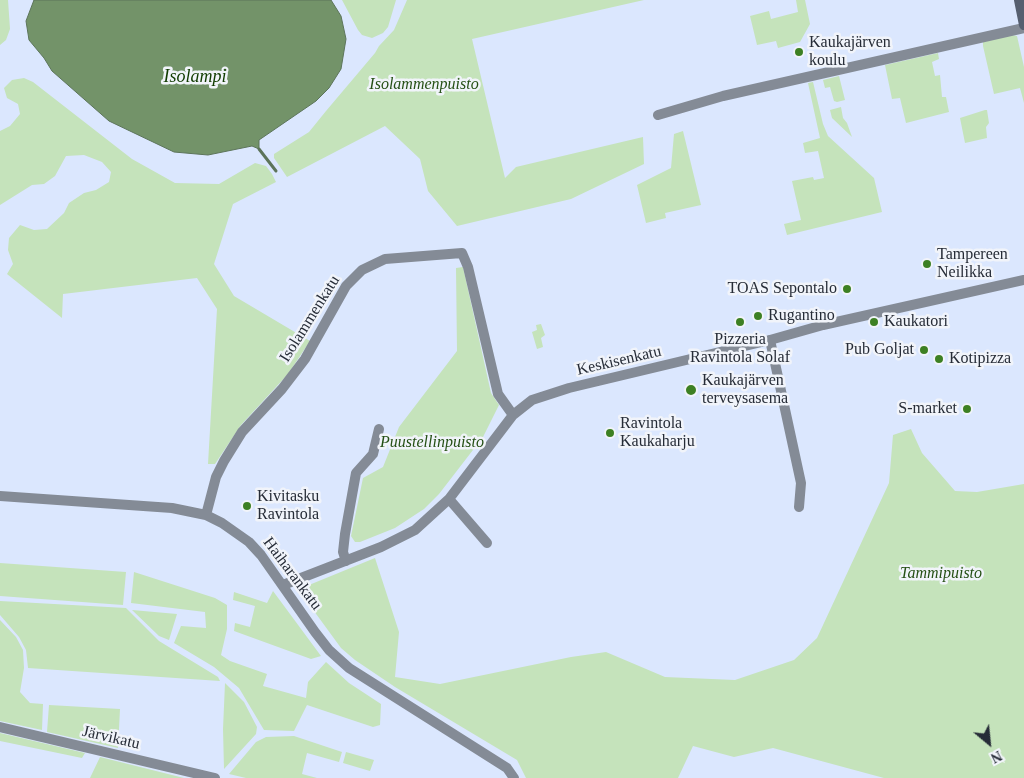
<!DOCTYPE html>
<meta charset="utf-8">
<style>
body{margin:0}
#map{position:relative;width:1024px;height:778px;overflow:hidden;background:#dbe7fe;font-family:Georgia,serif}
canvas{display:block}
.north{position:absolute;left:964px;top:718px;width:50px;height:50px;-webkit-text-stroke:4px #f1f4fa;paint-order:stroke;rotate:152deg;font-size:14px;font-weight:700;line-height:20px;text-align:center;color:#262c37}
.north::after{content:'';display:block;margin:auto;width:18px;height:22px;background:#262c37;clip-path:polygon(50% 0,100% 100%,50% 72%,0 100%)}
</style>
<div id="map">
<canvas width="1024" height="778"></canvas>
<div class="north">N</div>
</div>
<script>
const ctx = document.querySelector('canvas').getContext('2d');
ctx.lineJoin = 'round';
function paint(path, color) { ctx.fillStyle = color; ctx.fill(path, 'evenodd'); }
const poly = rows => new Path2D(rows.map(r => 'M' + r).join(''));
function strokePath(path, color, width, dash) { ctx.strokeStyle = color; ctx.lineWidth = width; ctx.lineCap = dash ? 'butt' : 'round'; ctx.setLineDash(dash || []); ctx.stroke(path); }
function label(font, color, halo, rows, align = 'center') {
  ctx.font = font + ' Georgia,serif'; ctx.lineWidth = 5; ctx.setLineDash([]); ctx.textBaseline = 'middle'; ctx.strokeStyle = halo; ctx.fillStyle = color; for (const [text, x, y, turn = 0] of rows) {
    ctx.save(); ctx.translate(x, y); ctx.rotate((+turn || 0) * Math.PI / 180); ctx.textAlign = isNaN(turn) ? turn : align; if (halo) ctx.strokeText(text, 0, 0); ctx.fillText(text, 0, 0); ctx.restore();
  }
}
const green = poly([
 [0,0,8,0,10,29,6,40,0,45],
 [342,0,396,0,388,27,383,33,372,38,362,35,358,30],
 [407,0,644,0,472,39,505,178,516,167,643,137,644,164,571,199,457,226,428,191,420,159,385,126,287,177,274,158,274,154,309,132,326,111,375,53,379,46,394,30],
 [796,0,805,0,810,24,800,42,778,48,776,41,757,45,750,16,769,11,771,19,798,12],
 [1012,35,1017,36,1024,67,1024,103,1020,88,994,94,983,46,983,42],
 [938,53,939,59,932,62,935,76,940,75,942,97,946,97,949,112,906,123,900,98,892,99,885,65],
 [839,76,845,100,837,102,834,101,830,87,825,88,823,80],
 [24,78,33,82,132,159,175,183,219,184,255,163,266,166,272,174,276,182,233,204,214,264,234,296,310,341,288,374,241,425,215,464,208,464,217,309,197,278,63,294,62,318,7,274,13,264,8,250,9,238,20,225,34,230,47,229,64,213,69,203,84,193,96,190,109,182,111,172,102,162,84,155,66,156,55,176,44,184,32,185,0,205,0,131,10,126,20,114,18,104,7,98,4,88,12,80],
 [813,82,823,124,828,136,874,178,882,212,787,235,784,224,801,220,792,181,813,177,814,180,824,178,818,151,805,153,803,143,820,138,808,83],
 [841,107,843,118,847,123,852,137,832,118,830,110],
 [985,110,987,110,989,123,986,127,987,138,965,143,960,118],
 [683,131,701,205,665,213,666,218,646,223,637,185,671,168,674,134],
 [463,267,491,393,499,405,483,437,439,494,424,509,395,528,360,542,355,542,351,536,363,478,383,467,399,427,457,351,456,268],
 [541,324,545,335,541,338,543,347,537,349,532,332,537,330,536,325],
 [911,429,922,453,955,491,977,492,1024,484,1024,778,884,778,773,748,734,757,693,746,678,778,526,778,517,760,395,687,355,660,341,648,303,596,309,585,375,558,399,632,395,677,440,684,571,657,606,652,665,677,735,680,794,660,817,638,889,483,893,435],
 [0,563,126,572,123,605,0,596],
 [134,572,215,598,227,605,227,629,221,655,230,661,267,674,263,686,306,698,308,682,326,662,349,683,381,704,380,725,373,727,307,705,294,731,264,730,239,688,214,667,174,643,181,626,206,628,205,612,131,603],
 [273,591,321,656,311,659,234,631,235,623,250,627,255,606,233,600,234,592,267,603],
 [0,601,126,608,159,641,218,677,220,681,28,668,26,650,19,637,0,615],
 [132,610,177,614,169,640,159,636],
 [0,620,16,637,23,650,24,668,20,692,30,703,43,704,42,730,0,721],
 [225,683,244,702,257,727,256,734,224,769,223,729],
 [49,705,120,709,118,748,47,732],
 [0,733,85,753,82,758,0,741],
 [294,736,342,752,339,762,307,753,302,774,317,778,246,778,229,774,256,742,266,737],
 [346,752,374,760,370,771,343,763],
 [100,757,184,778,90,778]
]);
const water = poly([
 [34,0,331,0,341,16,346,39,341,69,329,88,316,101,259,140,259,149,252,146,208,155,174,152,109,121,52,71,44,58,29,40,26,21,34,0]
]);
const stream = poly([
 [259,149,276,171]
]);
const minor = poly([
 [658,115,723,96,1024,28],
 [0,496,172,508,206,515,222,523,249,542,261,555,315,632,329,650,349,668,507,768,514,778],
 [449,499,487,543],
 [206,515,216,477,224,461,242,432,282,389,305,359,346,286,362,270,385,259,462,253,468,267,498,394,513,415],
 [346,561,343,552,345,534,356,473,373,454,379,429],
 [283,585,381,547,415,530,449,499,513,415,532,400,569,388,770,340,801,483,799,507],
 [0,727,215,778]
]);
const tertiary = poly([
 [770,340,823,325,1024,280]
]);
const secondary = poly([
 [1019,0,1024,25]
]);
const markers = [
 [799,52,5,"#3d8023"],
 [927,264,5,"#3d8023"],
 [847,289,5,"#3d8023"],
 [758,316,5,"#3d8023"],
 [740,322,5,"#3d8023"],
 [874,322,5,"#3d8023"],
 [924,350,5,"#3d8023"],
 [939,359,5,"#3d8023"],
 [691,390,6,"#3d8023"],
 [967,409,5,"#3d8023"],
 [610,433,5,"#3d8023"],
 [247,506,5,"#3d8023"]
];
const poiNames = [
 ["Kaukajärven",809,43],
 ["koulu",809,61],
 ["Tampereen",937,255],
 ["Neilikka",937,273],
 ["TOAS Sepontalo",837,289,"right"],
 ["Rugantino",768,316],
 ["Kaukatori",884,322],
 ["Pizzeria",740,340,"center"],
 ["Ravintola Solaf",740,358,"center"],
 ["Pub Goljat",914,350,"right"],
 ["Kotipizza",949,359],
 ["Kaukajärven",702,381],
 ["terveysasema",702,399],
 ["S-market",957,409,"right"],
 ["Ravintola",620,424],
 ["Kaukaharju",620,442],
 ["Kivitasku",257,497],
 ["Ravintola",257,515]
];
const parkNames = [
 ["Isolammenpuisto",424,85],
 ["Puustellinpuisto",432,443],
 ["Tammipuisto",941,574]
];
const streetNames = [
 ["Isolammenkatu",310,319,-58],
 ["Keskisenkatu",619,361,-13],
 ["Haiharankatu",292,574,53],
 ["Järvikatu",111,738,13]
];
const waterNames = [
 ["Isolampi",195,77]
];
paint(green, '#c5e3bb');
paint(water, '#739369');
strokePath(water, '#5c745a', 1);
strokePath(stream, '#5c745a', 3);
strokePath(minor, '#848b96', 10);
strokePath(tertiary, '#848b96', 10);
strokePath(secondary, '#565f70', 10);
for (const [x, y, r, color] of markers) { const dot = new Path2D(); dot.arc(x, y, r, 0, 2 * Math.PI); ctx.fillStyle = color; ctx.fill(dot); strokePath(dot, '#f1f4fa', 2); }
label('16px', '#262c37', '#f1f4fa', poiNames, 'left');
label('italic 16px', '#255015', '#f1f4fa', parkNames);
label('16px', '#262c37', '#f1f4fa', streetNames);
label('italic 18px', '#113c00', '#f1f4fa', waterNames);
</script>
